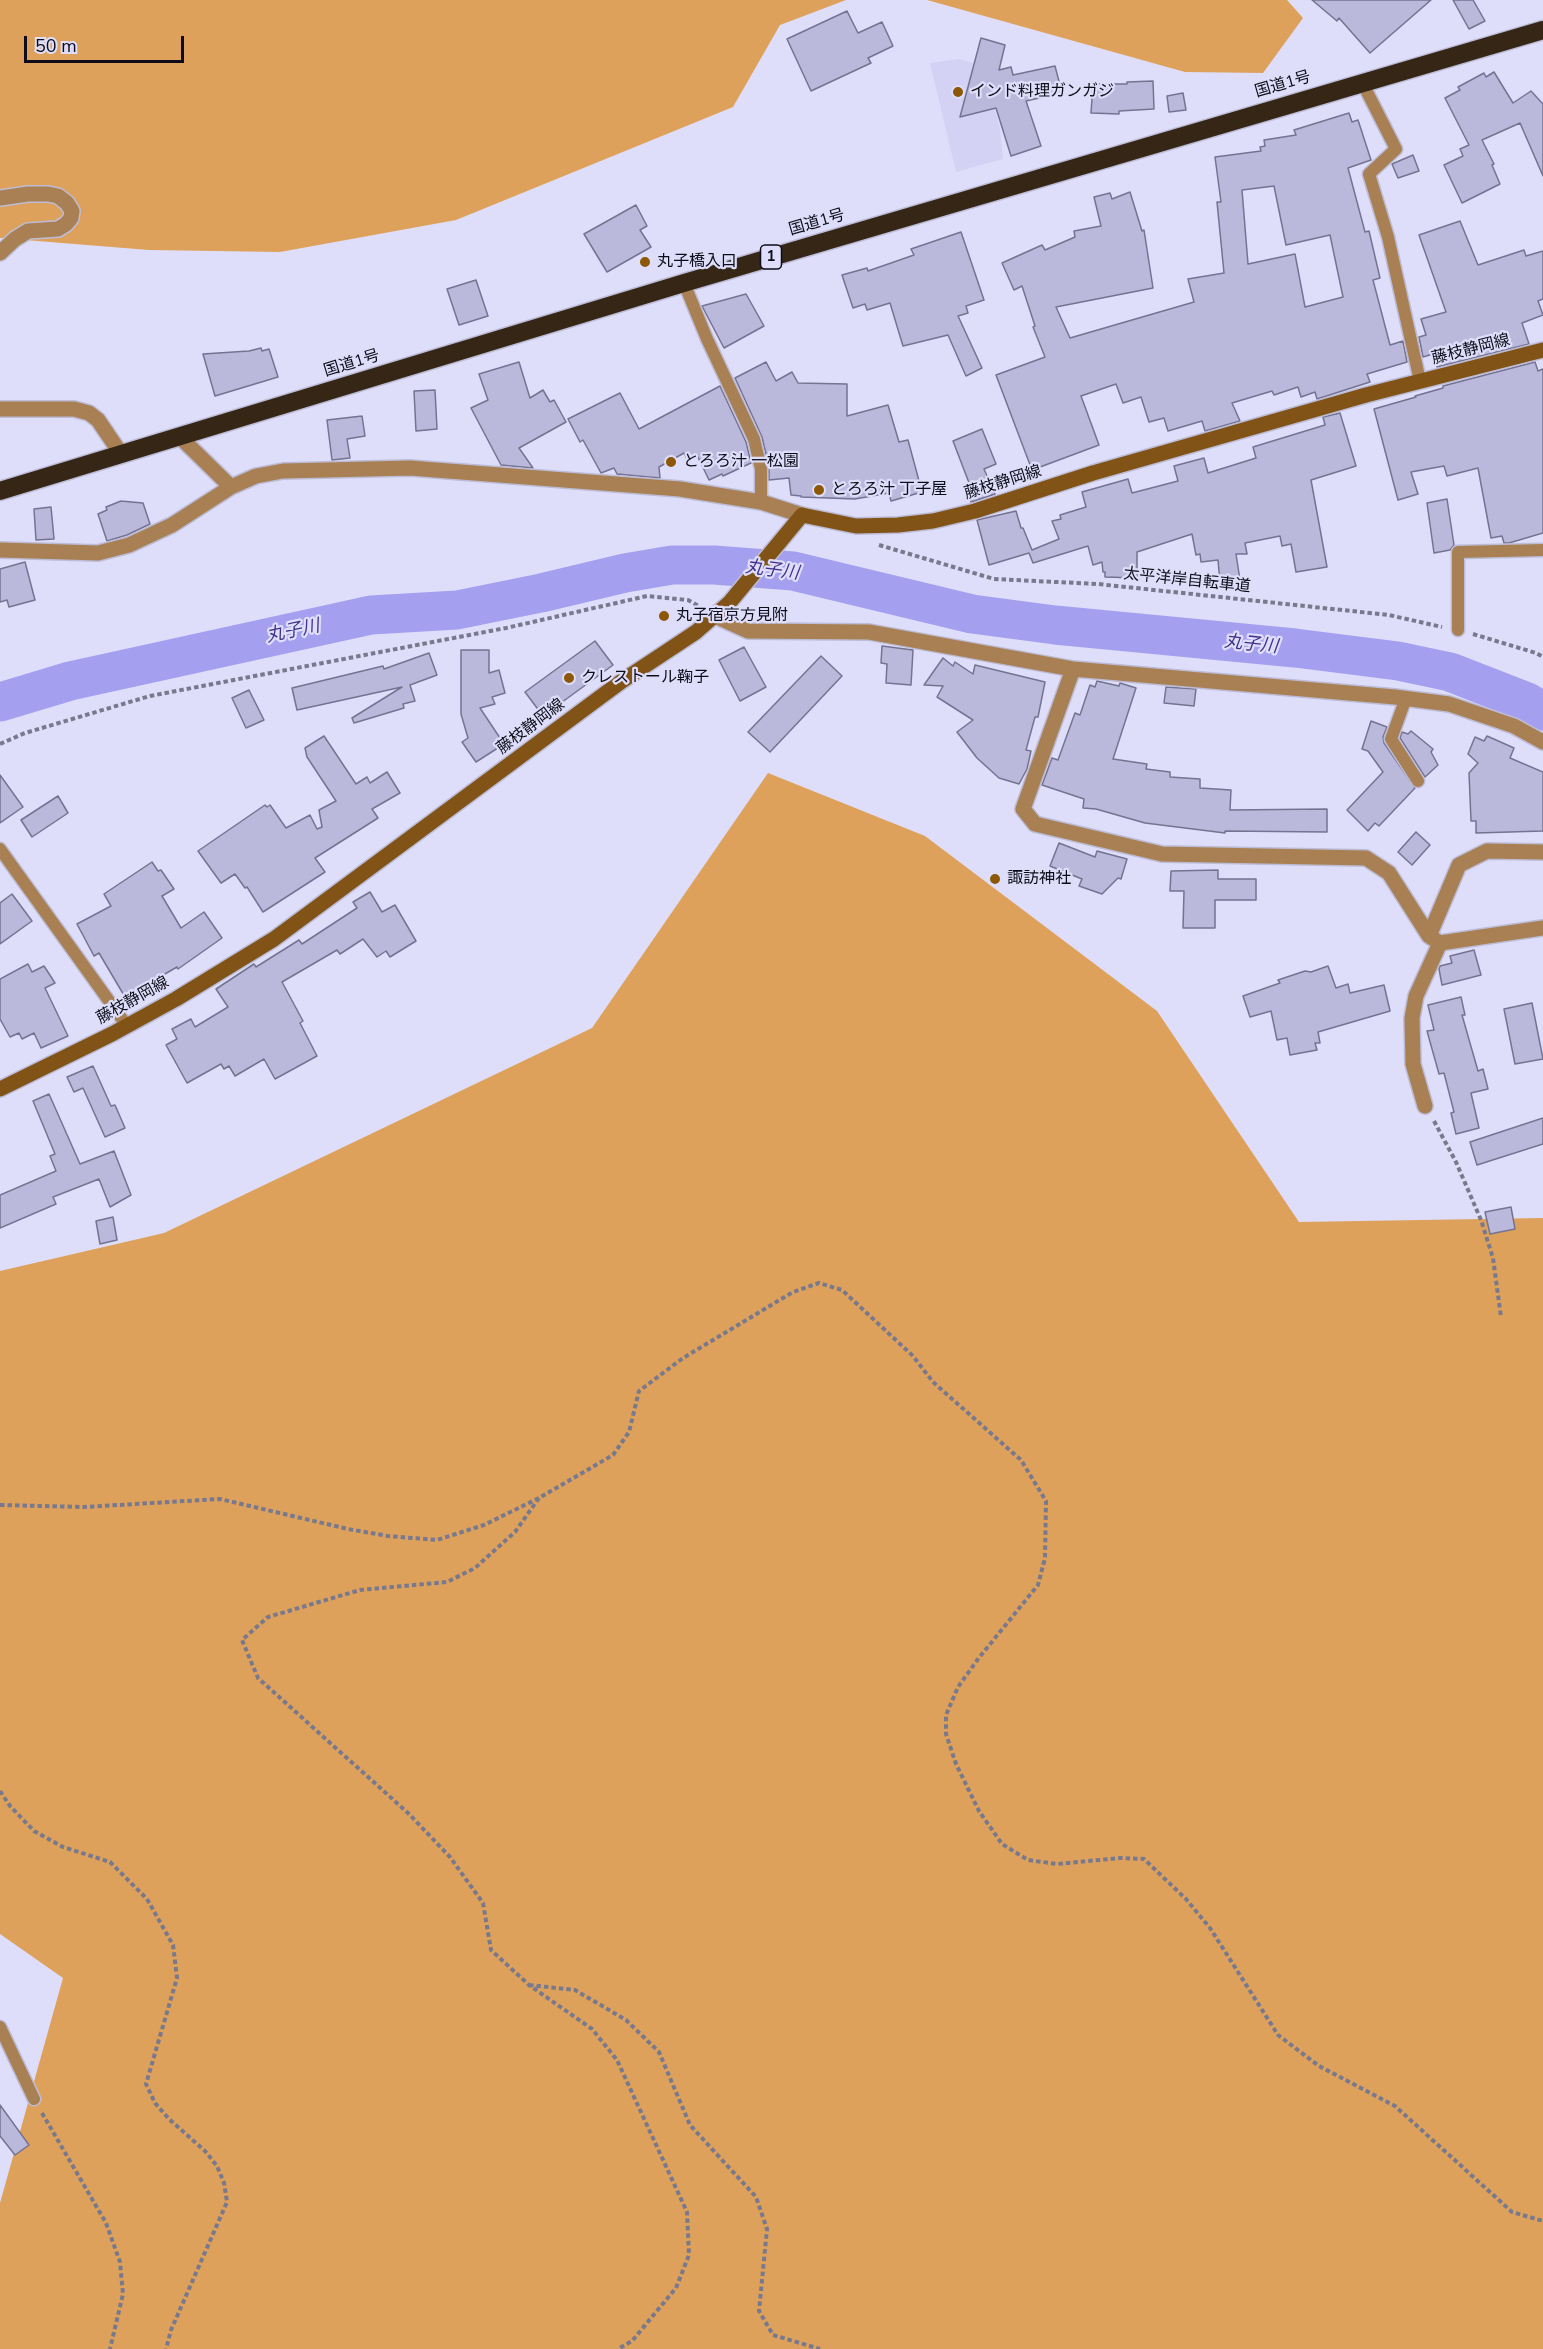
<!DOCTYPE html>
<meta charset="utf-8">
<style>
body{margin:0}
#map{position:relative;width:1543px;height:2349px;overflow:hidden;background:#dedefa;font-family:"Nunito Sans",sans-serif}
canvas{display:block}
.scale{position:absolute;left:24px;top:36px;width:160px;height:27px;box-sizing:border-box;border:3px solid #0d0c18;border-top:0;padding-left:8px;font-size:18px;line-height:21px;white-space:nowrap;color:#0d0c18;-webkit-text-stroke:4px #dedefa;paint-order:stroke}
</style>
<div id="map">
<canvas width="1543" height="2349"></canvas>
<div class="scale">50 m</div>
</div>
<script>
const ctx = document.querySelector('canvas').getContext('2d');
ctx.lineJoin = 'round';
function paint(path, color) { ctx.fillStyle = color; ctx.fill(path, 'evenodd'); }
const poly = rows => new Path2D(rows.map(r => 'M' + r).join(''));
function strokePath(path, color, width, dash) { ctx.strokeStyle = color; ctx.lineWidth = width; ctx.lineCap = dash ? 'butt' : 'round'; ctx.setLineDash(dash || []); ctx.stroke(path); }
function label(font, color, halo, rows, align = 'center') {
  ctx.font = font + ' "Nunito Sans","Noto Sans JP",sans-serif'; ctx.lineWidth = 4.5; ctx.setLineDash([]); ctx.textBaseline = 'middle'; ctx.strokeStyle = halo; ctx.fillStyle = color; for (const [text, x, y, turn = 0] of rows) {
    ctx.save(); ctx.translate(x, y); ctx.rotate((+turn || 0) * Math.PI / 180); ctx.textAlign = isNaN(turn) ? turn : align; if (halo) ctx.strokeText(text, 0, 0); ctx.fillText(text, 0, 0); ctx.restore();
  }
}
const built = poly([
 [959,59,983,66,1000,128,1003,159,956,172,930,63]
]);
const forest = poly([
 [0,0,846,0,780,25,733,107,456,220,280,252,149,250,0,238],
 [927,0,1287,0,1303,18,1263,73,1185,72],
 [768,773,925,836,1157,1011,1299,1222,1543,1218,1543,2349,0,2349,0,2203,63,1978,0,1934,0,1271,164,1233,592,1028]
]);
const river = poly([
 [0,702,70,681,371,615,457,610,541,593,625,573,672,565,714,565,793,571,972,614,1055,625,1295,648,1398,661,1450,672,1527,702,1543,711]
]);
const building = poly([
 [1312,0,1431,0,1370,53,1339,18,1337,21,1312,0],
 [1453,0,1473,0,1485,21,1469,29,1453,0],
 [847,11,858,33,882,22,893,46,868,58,871,63,811,91,787,39,847,11],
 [981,38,1005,45,999,70,1011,67,1013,75,1055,66,1062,93,1026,101,1041,146,1011,156,996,108,960,117,981,38],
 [1494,72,1513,103,1531,91,1543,104,1543,176,1520,123,1482,140,1494,164,1492,165,1500,184,1462,203,1444,165,1463,156,1460,149,1469,145,1445,98,1460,90,1458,87,1484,73,1486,77,1494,72],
 [1153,81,1154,109,1119,111,1119,114,1091,113,1093,84,1127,84,1127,82,1153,81],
 [1183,93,1186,110,1169,112,1167,96,1183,93],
 [1349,113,1352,122,1358,120,1371,160,1348,168,1365,232,1369,231,1380,278,1373,280,1390,345,1403,341,1407,362,1367,374,1370,382,1317,399,1315,392,1301,397,1298,387,1274,395,1272,391,1232,403,1240,421,1205,431,1202,421,1168,431,1164,418,1149,422,1141,397,1123,403,1116,384,1081,396,1099,445,1032,470,996,375,1045,357,1033,327,1035,326,1022,286,1014,290,1002,263,1042,245,1045,250,1075,237,1074,231,1101,226,1094,197,1110,193,1112,199,1130,192,1142,231,1144,230,1153,288,1056,307,1070,338,1194,302,1188,279,1224,273,1217,202,1221,202,1215,157,1261,151,1260,147,1265,146,1264,140,1296,135,1294,130,1349,113],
 [1274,186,1286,245,1330,235,1343,297,1305,307,1295,254,1248,264,1242,190,1274,186],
 [1413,155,1419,171,1398,178,1392,164,1413,155],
 [636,205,647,226,640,230,651,247,607,272,584,234,636,205],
 [1460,221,1478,265,1524,250,1526,256,1543,251,1543,299,1538,301,1543,315,1522,323,1529,344,1437,367,1433,354,1423,357,1419,337,1426,335,1421,319,1446,312,1419,235,1460,221],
 [961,232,984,300,966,306,968,313,958,316,982,368,966,376,948,335,903,346,890,303,867,310,865,304,853,308,842,275,867,268,868,271,914,255,911,249,961,232],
 [476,280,488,316,459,325,447,289,476,280],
 [746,294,764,326,724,348,702,306,746,294],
 [261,348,262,351,269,349,278,377,215,396,203,354,249,351,261,348],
 [519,362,530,398,543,390,550,402,554,400,566,422,519,448,533,468,501,465,471,408,488,400,479,374,519,362],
 [766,362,776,381,792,372,798,383,847,384,847,416,888,405,899,442,908,440,922,492,891,501,889,493,855,499,801,497,801,496,791,495,789,478,769,480,769,467,762,437,735,378,766,362],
 [1535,362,1538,371,1543,369,1543,533,1509,543,1504,543,1502,536,1491,538,1478,468,1447,476,1444,466,1411,472,1418,494,1398,500,1374,409,1416,397,1415,396,1443,388,1443,386,1535,362],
 [720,386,746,442,751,463,723,476,722,474,709,480,697,455,687,459,684,453,659,467,660,478,617,474,614,468,601,473,583,440,580,442,568,419,620,393,639,429,720,386],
 [435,390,437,429,416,431,414,391,435,390],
 [1340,413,1356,466,1311,480,1327,567,1296,572,1291,544,1282,546,1280,536,1245,543,1247,554,1236,554,1240,580,1220,582,1218,560,1201,562,1200,554,1196,555,1192,534,1137,552,1137,578,1105,577,1105,572,1103,572,1102,562,1093,565,1088,546,1033,563,1029,553,989,565,977,520,1016,511,1021,528,1023,528,1032,550,1059,539,1052,521,1061,519,1060,515,1086,507,1082,492,1128,479,1132,493,1178,481,1174,466,1204,458,1208,473,1256,458,1253,447,1325,425,1323,417,1340,413],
 [362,416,365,436,347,439,350,458,332,460,327,420,362,416],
 [982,429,996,464,984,469,995,494,971,502,968,490,971,488,953,441,982,429],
 [1447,499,1454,545,1450,550,1434,553,1427,503,1447,499],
 [121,501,143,503,150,524,127,535,107,541,98,514,107,510,106,507,121,501],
 [51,507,54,539,36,540,34,509,51,507],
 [25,562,35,600,9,607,7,600,0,602,0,569,25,562],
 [595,641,613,665,543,716,525,692,595,641],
 [882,646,913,650,911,685,886,683,887,664,881,663,882,646],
 [744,647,766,687,740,701,719,660,744,647],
 [461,650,489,650,489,673,499,670,505,693,492,697,495,704,480,708,504,744,476,762,462,742,468,738,461,714,461,650],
 [429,653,437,675,410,685,415,701,403,704,404,708,354,723,352,718,402,687,297,710,292,688,383,666,384,669,429,653],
 [821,656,842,676,770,752,748,732,821,656],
 [943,658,953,666,955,662,973,674,975,665,1045,682,1038,717,1035,717,1026,750,1031,751,1027,769,1019,784,999,778,977,758,957,732,973,720,937,697,943,686,924,685,943,658],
 [1097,681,1119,686,1120,683,1136,688,1113,759,1147,764,1146,769,1170,772,1170,777,1200,779,1200,788,1231,790,1230,810,1327,809,1327,832,1225,831,1225,833,1145,823,1096,809,1083,808,1084,799,1042,785,1052,758,1058,760,1075,713,1080,715,1090,685,1095,687,1097,681],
 [1166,687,1196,689,1194,706,1164,703,1166,687],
 [249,690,264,720,246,728,232,698,249,690],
 [1371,721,1387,727,1383,737,1384,743,1415,788,1379,826,1375,823,1368,831,1347,810,1383,772,1368,751,1362,749,1371,721],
 [1411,731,1433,749,1431,752,1438,765,1425,777,1400,738,1402,732,1408,734,1411,731],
 [324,736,356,784,367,777,370,783,387,772,400,793,372,809,378,818,315,858,325,872,263,912,247,887,245,888,235,874,221,883,198,851,265,805,267,807,270,805,286,828,310,815,317,829,322,827,319,810,336,801,307,757,305,748,324,736],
 [1487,736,1514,748,1510,758,1543,772,1543,831,1476,833,1476,821,1471,821,1469,773,1478,763,1468,754,1475,737,1484,741,1487,736],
 [0,775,23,807,0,823,0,775],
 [58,796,68,813,32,837,21,820,58,796],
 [1416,832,1430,845,1412,865,1398,852,1416,832],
 [1059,843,1095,857,1097,851,1127,859,1121,879,1118,878,1102,894,1079,886,1082,879,1050,866,1059,843],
 [152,862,158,871,161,870,174,889,162,896,181,928,204,912,222,938,178,969,177,967,125,997,99,953,94,956,77,924,111,906,104,894,152,862],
 [1218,870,1218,879,1256,879,1256,900,1215,900,1215,928,1183,928,1184,891,1170,891,1171,871,1218,870],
 [370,892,382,912,395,905,416,941,390,957,386,951,377,957,363,939,340,954,337,950,282,982,303,1021,300,1023,317,1056,275,1079,264,1059,235,1076,229,1066,224,1069,221,1064,187,1083,166,1045,177,1039,172,1029,191,1019,195,1027,228,1007,216,989,254,964,256,967,299,940,302,944,357,908,353,902,370,892],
 [12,894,32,921,0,944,0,903,12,894],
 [1474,950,1481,975,1442,985,1439,969,1440,966,1452,963,1450,956,1474,950],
 [28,964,32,972,44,966,55,983,45,988,68,1036,41,1048,34,1033,22,1039,19,1033,10,1037,0,1019,0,979,28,964],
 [1328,966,1336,988,1348,984,1350,993,1384,985,1390,1011,1318,1032,1320,1043,1315,1043,1317,1050,1290,1055,1287,1038,1277,1040,1271,1011,1250,1017,1243,996,1280,983,1278,980,1305,971,1311,972,1328,966],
 [1461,997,1465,1015,1462,1015,1478,1071,1483,1069,1488,1089,1471,1093,1479,1128,1456,1134,1451,1113,1454,1112,1444,1073,1439,1074,1427,1031,1434,1030,1428,1005,1461,997],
 [1532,1003,1543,1059,1515,1064,1504,1009,1532,1003],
 [93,1066,111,1106,115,1105,125,1128,105,1137,83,1088,74,1092,67,1077,93,1066],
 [49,1094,80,1164,114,1151,131,1195,110,1207,99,1179,53,1197,56,1204,0,1228,0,1195,56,1171,50,1156,55,1154,33,1101,49,1094],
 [1543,1118,1543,1144,1477,1165,1470,1142,1543,1118],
 [1511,1207,1515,1229,1490,1234,1485,1212,1511,1207],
 [113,1217,117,1240,100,1244,96,1221,113,1217],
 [0,2105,29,2145,15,2155,0,2136,0,2105]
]);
const path = poly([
 [879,545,994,579,1098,584,1389,615,1442,627],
 [1473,634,1536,653,1543,657],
 [0,744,25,733,150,696,506,628,647,596,688,600,700,607],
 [1434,1121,1456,1162,1481,1220,1493,1258,1501,1317],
 [539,1498,515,1532,475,1568,447,1582,360,1590,268,1617,242,1640,258,1678,408,1813,450,1857,483,1903,491,1950,529,1985,592,2029,617,2060,687,2212,689,2255,676,2288,632,2341,618,2349],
 [0,1505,84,1507,220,1499,348,1529,388,1536,437,1540,484,1525,539,1498,613,1455,629,1432,639,1391,683,1358,793,1292,819,1283,842,1290,913,1356,933,1382,1021,1460,1046,1501,1045,1558,1038,1585,978,1659,958,1687,946,1715,946,1734,956,1764,979,1811,1002,1844,1028,1860,1057,1864,1120,1858,1144,1859,1186,1899,1210,1928,1278,2035,1319,2066,1395,2106,1512,2212,1543,2221],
 [0,1791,10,1806,34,1831,63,1847,110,1862,147,1899,173,1945,177,1978,146,2084,155,2103,169,2119,205,2151,217,2166,224,2183,227,2202,171,2330,166,2349],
 [529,1985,575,1990,626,2020,659,2052,690,2125,756,2197,767,2229,759,2311,773,2335,820,2349],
 [42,2113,106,2223,120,2262,123,2294,110,2349]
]);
const lane = poly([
 [1362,82,1396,149,1369,174,1388,237,1420,381],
 [684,283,707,339,754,439,761,469,761,502],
 [1458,630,1458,552,1543,550],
 [1406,698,1391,739,1418,781],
 [0,849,127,1026],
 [0,2027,34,2099]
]);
const street = poly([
 [0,198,28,194,48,194,58,196,67,203,72,211,71,218,66,224,58,229,28,231,15,239,0,253],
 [0,409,74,409,89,413,98,420,121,454],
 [180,437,231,487],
 [0,550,98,553,129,545,172,525,231,487,256,476,283,471,410,468,680,489,761,502,802,515],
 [715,616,748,631,869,632,1073,669,1395,697,1449,704,1514,726,1543,742],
 [1073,669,1023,809,1035,824,1162,854,1366,858,1389,873,1429,936,1440,943,1543,928],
 [1429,936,1459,865,1487,851,1543,852],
 [1425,1106,1413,1064,1412,1018,1416,996,1440,943]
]);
const secondary = poly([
 [0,1089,112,1034,176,999,274,939,622,681,696,632,730,602,802,515,856,526,898,525,933,521,975,511,1093,473,1366,395,1543,350]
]);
const highway = poly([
 [0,491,684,283,1543,30]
]);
const markers = [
 [958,92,6,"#8c5706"],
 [645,262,6,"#8c5706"],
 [671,462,6,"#8c5706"],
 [819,490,6,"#8c5706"],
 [664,616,6,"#8c5706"],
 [569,678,6,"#8c5706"],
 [995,879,6,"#8c5706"]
];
const shields = [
 [771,257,21]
];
const shieldNames = [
 ["1",771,257]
];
const streetNames = [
 ["国道1号",1283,85,-16],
 ["国道1号",817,223,-16],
 ["藤枝静岡線",1471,350,-14],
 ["国道1号",352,364,-17],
 ["藤枝静岡線",1003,483,-17],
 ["太平洋岸自転車道",1187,581,6],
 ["藤枝静岡線",531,727,-37],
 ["藤枝静岡線",133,1001,-29]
];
const poiNames = [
 ["インド料理ガンガジ",970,92],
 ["丸子橋入口",657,262],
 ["とろろ汁 一松園",683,462],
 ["とろろ汁 丁子屋",831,490],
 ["丸子宿京方見附",676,616],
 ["クレストール鞠子",581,678],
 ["諏訪神社",1007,879]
];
const waterNames = [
 ["丸子川",772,571,7],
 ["丸子川",293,632,-12],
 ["丸子川",1251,645,6]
];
paint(built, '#d3d2f4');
paint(forest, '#dea15b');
strokePath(river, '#a59fef', 39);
paint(building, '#bab9dc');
strokePath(building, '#747392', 1.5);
strokePath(lane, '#bdbcd6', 15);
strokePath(street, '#bdbcd6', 18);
strokePath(secondary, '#bdbcd6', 18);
strokePath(highway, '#bdbcd6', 21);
strokePath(path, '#79798d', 4, [4.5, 3]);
strokePath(lane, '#a88053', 12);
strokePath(street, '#a88053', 15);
strokePath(secondary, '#815317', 15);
strokePath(highway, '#352616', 18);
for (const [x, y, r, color] of markers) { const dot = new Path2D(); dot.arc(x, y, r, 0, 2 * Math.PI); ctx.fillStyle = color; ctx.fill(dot); strokePath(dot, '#dedefa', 2); }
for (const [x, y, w] of shields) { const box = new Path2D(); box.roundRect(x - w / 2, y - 12, w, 24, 4.5); ctx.fillStyle = '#dedefa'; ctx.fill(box); strokePath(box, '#0d0c18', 1.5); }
label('bold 15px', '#0d0c18', null, shieldNames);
label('16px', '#0d0c18', '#dedefa', streetNames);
label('16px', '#0d0c18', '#dedefa', poiNames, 'left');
label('italic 18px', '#42308b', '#dedefa', waterNames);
</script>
